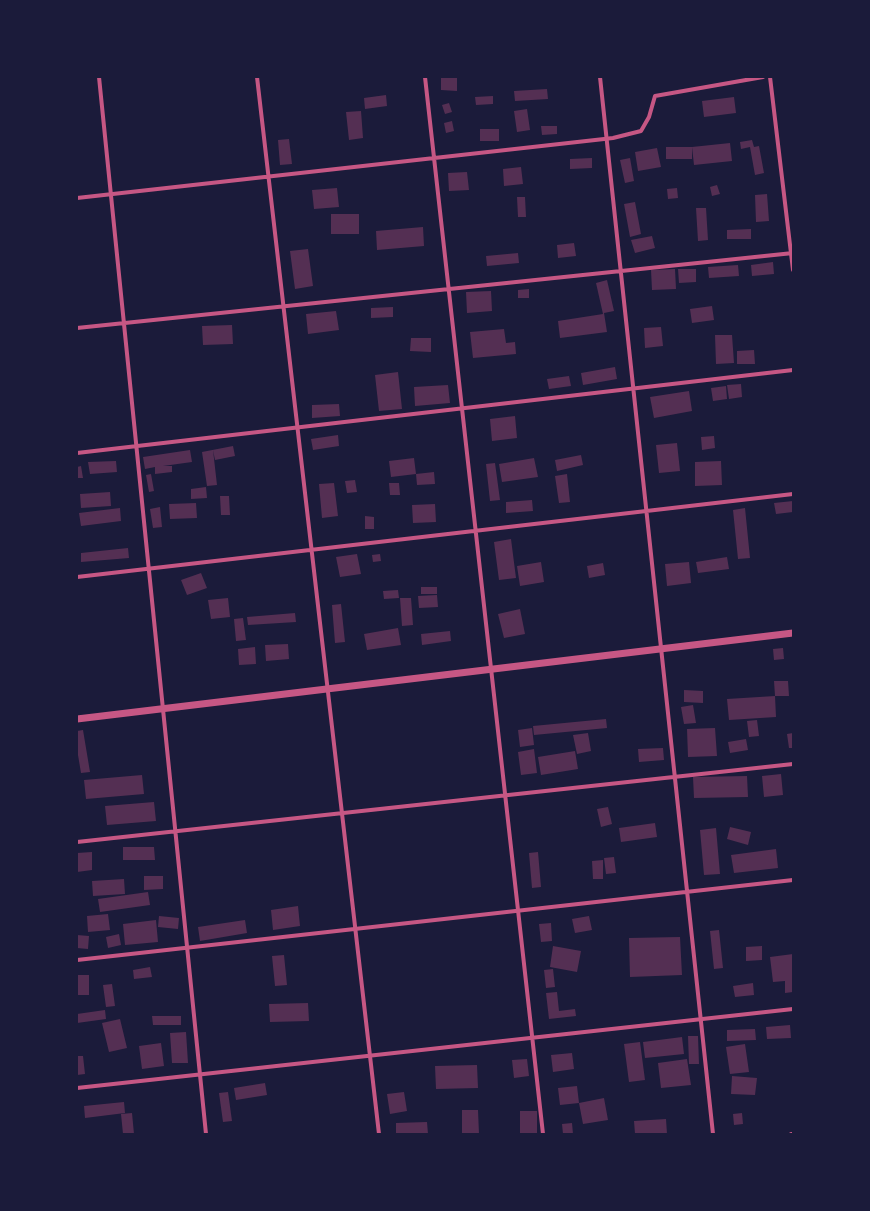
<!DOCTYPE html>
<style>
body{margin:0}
#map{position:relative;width:870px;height:1211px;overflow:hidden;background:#1b1b3a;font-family:"Roboto Serif",serif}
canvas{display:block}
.frame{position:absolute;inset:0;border:78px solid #1b1b3a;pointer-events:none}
</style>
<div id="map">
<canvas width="870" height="1211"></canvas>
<div class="frame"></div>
</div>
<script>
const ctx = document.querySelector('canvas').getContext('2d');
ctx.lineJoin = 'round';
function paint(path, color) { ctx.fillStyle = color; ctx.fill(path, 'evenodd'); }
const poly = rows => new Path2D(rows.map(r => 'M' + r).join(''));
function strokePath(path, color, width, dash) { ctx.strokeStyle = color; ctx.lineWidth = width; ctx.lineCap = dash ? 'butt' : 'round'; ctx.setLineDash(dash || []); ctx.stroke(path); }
const building = poly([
 [441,77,457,77,457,91,441,90],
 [547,89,548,99,515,101,514,91],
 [386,95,387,106,365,109,364,98],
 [493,96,493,104,476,105,475,97],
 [734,97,736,113,704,117,702,101],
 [449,103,452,112,445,114,442,105],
 [527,109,530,130,517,132,514,111],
 [361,111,363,138,349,140,346,112],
 [452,121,454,131,446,133,444,123],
 [541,126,557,126,557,134,542,135],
 [480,129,499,129,499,141,480,141],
 [289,139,292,164,280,165,278,140],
 [752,140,754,147,759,146,764,173,755,175,750,147,741,149,740,142],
 [730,143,732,161,694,165,692,147],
 [666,147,692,147,692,159,666,159],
 [657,148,661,167,638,171,635,152],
 [592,158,592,168,570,169,570,159],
 [630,158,634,181,625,183,620,160],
 [521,167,523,184,504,186,503,169],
 [467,172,469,190,449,191,448,173],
 [717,185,720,194,712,196,710,187],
 [337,188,339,207,314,209,312,190],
 [677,188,678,198,668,199,667,189],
 [767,194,769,221,756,222,755,195],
 [517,197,525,197,526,217,518,217],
 [635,202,641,234,630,237,624,204],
 [696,208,706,208,708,240,698,241],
 [331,214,359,214,359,234,331,234],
 [423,227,424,246,377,250,376,231],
 [751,229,751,239,727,239,727,230],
 [652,236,655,248,635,253,631,240],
 [574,243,576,256,558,258,557,245],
 [308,249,313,286,295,289,290,251],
 [518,253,519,263,487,266,486,256],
 [773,262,774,274,752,276,751,265],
 [738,265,739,276,709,278,708,267],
 [675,269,676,289,652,290,651,270],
 [678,269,696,269,696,282,679,283],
 [607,280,614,311,604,313,607,332,560,338,558,321,603,314,596,283],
 [529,289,529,298,518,298,518,290],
 [491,291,492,311,467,313,466,292],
 [712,306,714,320,692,323,690,309],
 [393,307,393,317,371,318,371,308],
 [336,311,339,330,308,334,306,314],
 [232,325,233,344,203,345,202,326],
 [661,327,663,346,645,348,644,328],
 [504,329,506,343,515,342,516,354,473,358,470,332],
 [715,335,732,335,734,363,716,364],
 [411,338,431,338,431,352,410,351],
 [754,350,755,364,737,364,737,351],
 [615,367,617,379,583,385,581,373],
 [398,372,402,409,379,411,375,375],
 [569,376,571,386,549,389,547,379],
 [741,384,742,397,729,399,727,385],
 [448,385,450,403,415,406,414,387],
 [726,386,727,399,713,401,711,388],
 [689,391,692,411,654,418,650,397],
 [339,404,340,416,312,418,312,405],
 [515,416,517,438,492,441,490,419],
 [338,435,339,446,313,450,311,439],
 [714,436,715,448,702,450,701,437],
 [677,443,680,471,659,473,656,445],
 [233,446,235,456,215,460,213,450,217,485,207,486,202,452],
 [190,450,192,462,163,466,172,466,172,472,155,474,155,467,145,469,143,457],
 [581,455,583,465,557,471,555,460],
 [414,458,416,474,434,472,435,484,417,485,416,474,391,477,389,461],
 [534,458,538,477,502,482,499,464],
 [116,461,117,472,90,474,88,462],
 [721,461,722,485,695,486,695,462],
 [495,463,500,500,490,501,486,464],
 [81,466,83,478,77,478,77,467],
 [151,474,154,491,149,492,146,475],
 [567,474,570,502,559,503,555,476],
 [355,480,357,492,347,493,345,481],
 [334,483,338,516,322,518,319,484],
 [389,483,399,483,400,495,390,495],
 [206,487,207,498,191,499,191,489],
 [110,492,111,506,81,508,80,494],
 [220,496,229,496,230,515,221,515],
 [532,500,533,511,506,513,506,502],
 [793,501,793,512,776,514,774,503],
 [196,503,197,518,170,519,169,504],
 [435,504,436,522,413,523,412,505],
 [160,507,162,527,153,528,150,509],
 [120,508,121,521,81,526,79,513],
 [745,508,750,558,738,559,733,510],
 [365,516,374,517,374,529,365,529],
 [511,539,516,578,499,580,494,542],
 [128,548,129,558,81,562,81,553],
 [357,554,361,574,340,577,336,557],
 [380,554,381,561,373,562,372,555],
 [727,557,729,569,698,573,696,562],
 [541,562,544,582,520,586,517,566],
 [689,562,691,583,667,586,665,564],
 [603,563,605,575,589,578,587,566],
 [201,573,207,588,187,595,181,580],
 [421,587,437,587,437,594,421,594],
 [398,590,399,598,384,599,383,591],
 [437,595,438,607,419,608,418,596],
 [228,598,230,617,211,619,208,600],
 [400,598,411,598,413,625,402,626],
 [341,604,345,642,335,643,332,605],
 [520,609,525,634,504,638,498,614],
 [295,613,296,622,248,625,247,617],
 [243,618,246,640,236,641,234,619],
 [398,628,401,645,367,650,364,634],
 [450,631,451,641,422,645,421,634],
 [288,644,289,659,266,661,265,645],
 [255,647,256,664,239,665,238,649],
 [783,648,784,659,774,660,773,649],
 [774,681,788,681,789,696,775,696],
 [684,690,703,691,703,703,684,702],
 [775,696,776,717,729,720,727,699],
 [693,705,696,723,684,724,681,707],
 [606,719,607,728,534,735,533,726],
 [757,720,759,736,749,737,747,721],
 [532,728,534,745,520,747,518,730],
 [715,728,717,756,688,757,687,729],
 [83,730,90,772,81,773,77,749,77,731],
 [588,733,591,751,577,754,573,735],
 [793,733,793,748,789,748,787,734],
 [746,739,748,750,730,753,728,742],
 [663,748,664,760,639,762,638,749],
 [534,749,537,773,521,775,518,752],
 [575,751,578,769,541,775,538,757],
 [781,774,783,795,764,797,762,776],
 [142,775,144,794,86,799,84,780],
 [747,776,748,797,694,798,693,777],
 [154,802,156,821,107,825,105,806],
 [608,807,612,824,601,827,597,809],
 [655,823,657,837,621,842,619,828],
 [730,827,751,832,748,845,727,839],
 [716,828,720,874,704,875,700,830],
 [123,847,154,847,155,860,123,860],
 [776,849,778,868,734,873,731,855],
 [92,852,92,870,77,872,77,853],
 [538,852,541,887,532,888,529,853],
 [614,857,616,873,606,874,604,858],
 [603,860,603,879,593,879,592,861],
 [144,876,163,876,163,889,144,890],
 [124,879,125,894,93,896,92,881],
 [148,892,150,905,100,912,98,899],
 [298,906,300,926,273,930,271,910],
 [108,914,110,930,88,932,87,916],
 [159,916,179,918,178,929,158,927],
 [589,916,592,930,575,933,572,919],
 [156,920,158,942,125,945,123,924],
 [245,920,247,933,200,941,198,927],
 [551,923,552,941,541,942,539,924],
 [719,930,723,968,714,969,710,931],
 [119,934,121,945,108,948,106,937],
 [77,935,89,936,88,949,77,948],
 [680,937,682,975,630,977,629,938],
 [553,946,581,951,577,972,550,967],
 [762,946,762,960,746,961,746,947],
 [793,954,793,992,785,993,785,981,773,982,770,957],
 [284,955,287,985,275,986,272,956],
 [150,967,152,977,134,979,133,970],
 [553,969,555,987,546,988,544,970],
 [77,975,89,975,89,995,77,995],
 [753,983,754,995,735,997,733,986],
 [112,984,115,1006,106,1007,103,985],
 [557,992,559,1011,575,1009,576,1016,549,1019,546,993],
 [308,1003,309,1021,270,1022,269,1004],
 [105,1010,106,1019,77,1023,77,1014],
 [152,1016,181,1016,181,1025,153,1025],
 [120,1019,127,1048,109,1052,102,1023],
 [790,1025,791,1038,767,1039,766,1027],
 [755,1029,756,1040,727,1041,727,1030],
 [186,1032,188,1063,172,1063,170,1033],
 [688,1036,698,1036,699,1064,689,1064],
 [682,1037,684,1054,645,1058,643,1042],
 [640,1042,645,1080,629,1082,624,1044],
 [161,1043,164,1066,142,1069,139,1046],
 [745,1044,749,1072,730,1074,726,1047],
 [572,1053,574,1069,553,1072,551,1055],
 [77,1056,83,1056,85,1074,77,1075],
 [527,1059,529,1076,514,1078,512,1060],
 [687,1059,691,1085,661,1088,658,1063],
 [477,1065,478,1088,436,1089,435,1066],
 [732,1076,757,1078,755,1095,731,1094],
 [265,1083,267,1095,236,1100,234,1088],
 [577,1086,579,1103,560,1105,558,1088],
 [228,1092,232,1121,223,1122,219,1093],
 [404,1092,407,1111,390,1114,387,1094],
 [604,1098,608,1120,583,1124,579,1103],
 [124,1102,125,1113,85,1118,84,1106],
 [462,1110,478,1110,479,1134,462,1134],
 [520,1111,537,1111,537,1134,520,1134],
 [132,1113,134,1134,123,1134,121,1114],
 [742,1113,743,1124,734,1125,733,1114],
 [666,1119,667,1134,635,1134,634,1121],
 [427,1122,428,1134,396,1134,396,1123],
 [572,1123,573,1134,563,1134,562,1124]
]);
const minor = poly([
 [99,77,206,1134],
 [257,77,379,1134],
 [425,77,543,1134],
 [600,77,713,1134],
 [770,77,793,270],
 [77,198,613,138,641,131,649,117,655,96,763,77],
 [77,328,793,253],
 [77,453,793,370],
 [77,577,793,494],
 [77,842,793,764],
 [77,960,793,880],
 [77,1088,793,1009],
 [791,1134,793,1134]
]);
const tertiary = poly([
 [77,719,793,633]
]);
paint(building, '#542f53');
strokePath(minor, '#c65784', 4);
strokePath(tertiary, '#c65784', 7);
</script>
